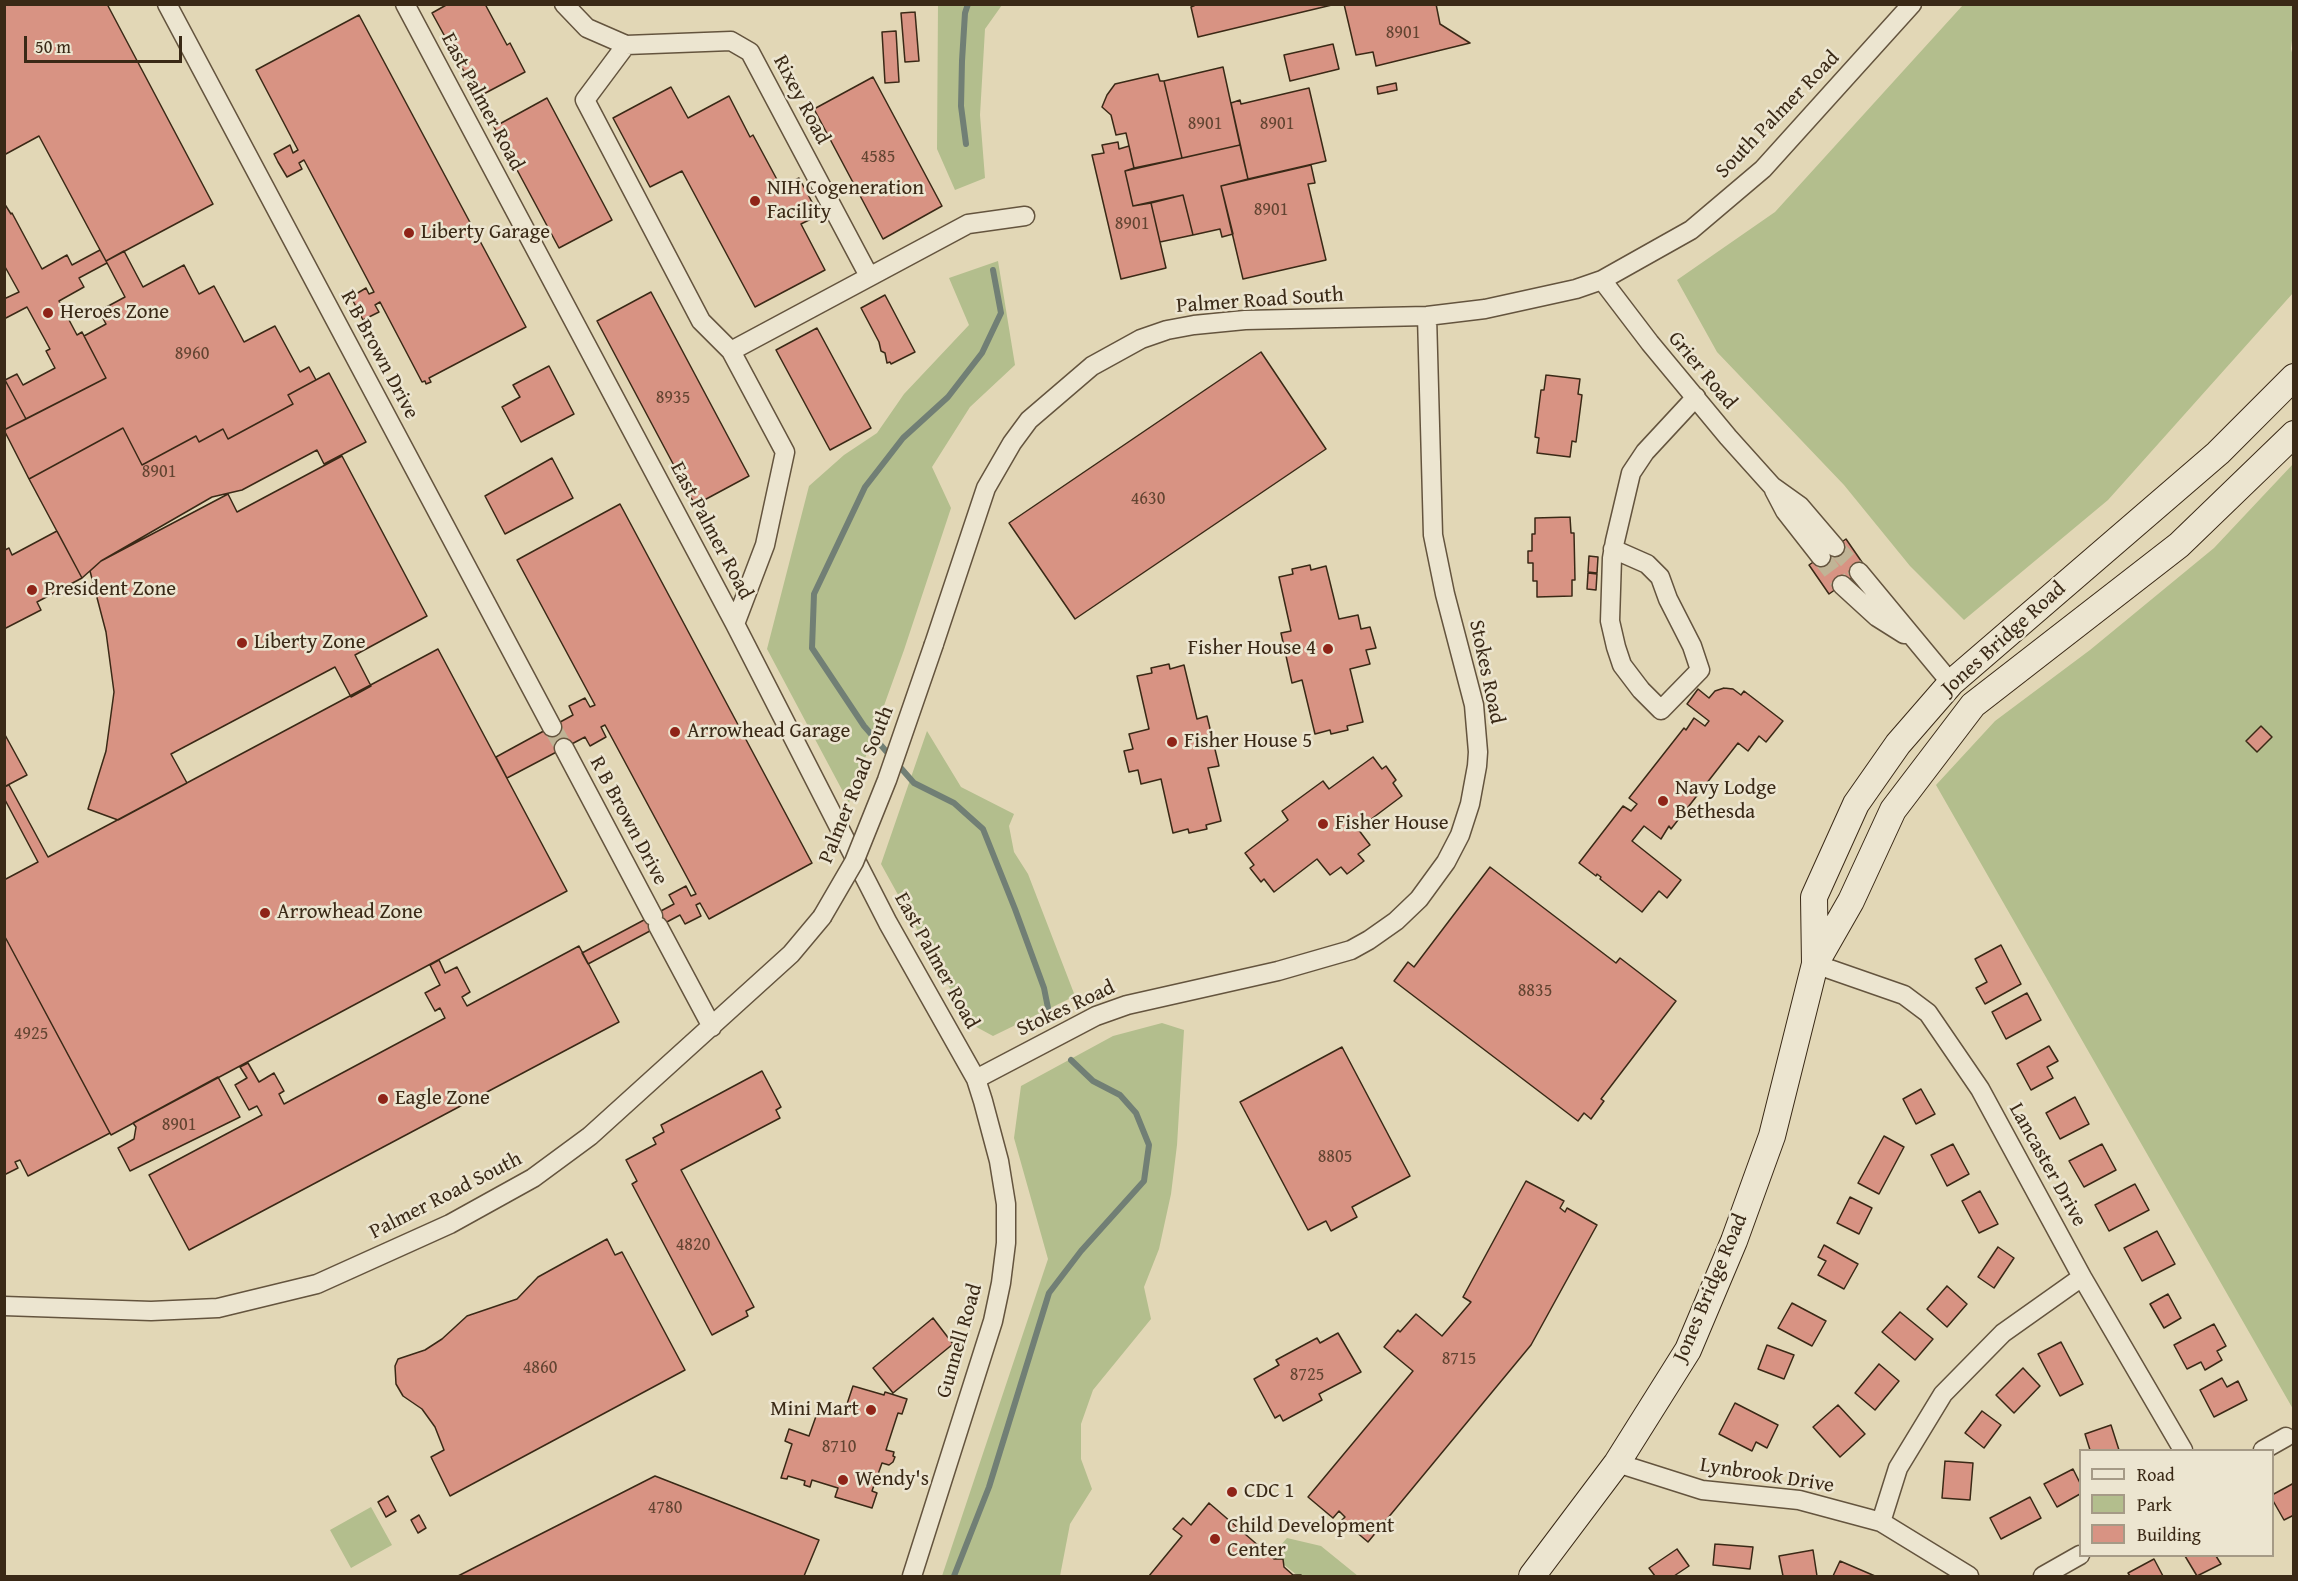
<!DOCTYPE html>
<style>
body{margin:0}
#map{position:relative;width:2298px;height:1581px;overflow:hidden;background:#e2d7b6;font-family:"Gentium Book Plus",serif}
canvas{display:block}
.frame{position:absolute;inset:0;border:6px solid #3a2916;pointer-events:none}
.legend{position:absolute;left:2079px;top:1449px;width:195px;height:108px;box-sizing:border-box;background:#ece5d0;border:2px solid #a59a86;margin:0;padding:8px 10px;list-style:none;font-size:18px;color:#3a2916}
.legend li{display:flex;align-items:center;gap:12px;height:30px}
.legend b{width:30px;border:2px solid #a59a86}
.scale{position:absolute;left:24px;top:36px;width:158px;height:27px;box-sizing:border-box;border:3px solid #3a2916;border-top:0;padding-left:8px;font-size:18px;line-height:21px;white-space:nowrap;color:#3a2916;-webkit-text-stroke:4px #ece5d0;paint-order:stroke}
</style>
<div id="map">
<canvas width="2298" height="1581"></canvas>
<div class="frame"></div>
<ul class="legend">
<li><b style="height:8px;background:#ece5d0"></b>Road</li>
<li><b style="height:16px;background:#b3be8d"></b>Park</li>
<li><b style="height:16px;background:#d89383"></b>Building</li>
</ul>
<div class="scale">50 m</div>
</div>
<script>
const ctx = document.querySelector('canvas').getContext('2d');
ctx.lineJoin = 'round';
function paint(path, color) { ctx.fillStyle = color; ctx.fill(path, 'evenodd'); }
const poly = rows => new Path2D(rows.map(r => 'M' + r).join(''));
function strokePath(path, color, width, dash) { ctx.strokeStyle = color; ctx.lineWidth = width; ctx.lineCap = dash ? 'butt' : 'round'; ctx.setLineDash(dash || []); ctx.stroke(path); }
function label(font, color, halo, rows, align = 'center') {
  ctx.font = font + ' "Gentium Book Plus",serif'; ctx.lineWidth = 5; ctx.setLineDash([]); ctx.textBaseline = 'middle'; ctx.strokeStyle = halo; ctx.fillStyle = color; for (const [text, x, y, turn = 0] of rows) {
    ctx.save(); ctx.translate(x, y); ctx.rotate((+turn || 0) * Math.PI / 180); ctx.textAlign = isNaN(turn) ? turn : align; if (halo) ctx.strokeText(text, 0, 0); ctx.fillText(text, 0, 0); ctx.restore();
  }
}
const green = poly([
 [938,5,1002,5,985,29,980,115,985,178,955,190,937,149],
 [1963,5,2294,5,2293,32,2291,49,2294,59,2293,293,2108,500,1964,620,1910,566,1844,485,1717,352,1677,280,1775,212],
 [998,261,1015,365,970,407,932,467,951,508,904,650,849,803,767,649,809,486,844,455,877,433,904,394,969,325,949,278],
 [2293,464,2293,1409,1936,785,1995,721,2090,650,2214,548],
 [927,731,961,787,1014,814,1009,826,1014,852,1028,874,1075,996,993,1036,969,1023,881,864],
 [1162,1023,1184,1030,1177,1145,1171,1194,1159,1249,1144,1287,1151,1319,1093,1390,1081,1424,1081,1459,1092,1489,1070,1524,1060,1576,942,1576,1048,1259,1014,1138,1021,1086,1113,1036],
 [371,1507,392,1545,351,1568,330,1530],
 [1287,1538,1321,1546,1358,1576,1298,1576,1272,1555]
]);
const stream = poly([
 [966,144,961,106,962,61,965,13,968,4],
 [993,270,1001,313,982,353,948,397,903,438,865,487,814,594,812,648,864,726,914,783,954,803,983,829,1015,909,1044,988,1048,1008],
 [954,1576,989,1487,1049,1293,1081,1251,1144,1181,1149,1145,1136,1113,1120,1095,1093,1081,1071,1060]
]);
const building = poly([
 [4,4,107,4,213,204,106,261,39,136,4,155,4,4],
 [448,4,485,4,507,45,510,43,525,72,478,97,432,13,448,4],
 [1198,4,1336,4,1198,37,1191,7,1198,4],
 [1344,4,1436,4,1440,24,1470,43,1376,66,1373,52,1356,55,1344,4],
 [915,12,919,61,905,62,901,13,915,12],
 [359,15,526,327,429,378,431,382,426,384,425,381,422,382,380,302,375,305,379,312,363,320,351,297,366,288,369,294,374,292,304,160,299,163,302,169,287,177,278,162,274,154,290,145,293,153,298,150,256,70,359,15],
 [896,31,899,82,885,83,882,32,896,31],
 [1333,44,1339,69,1290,81,1284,55,1333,44],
 [1223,67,1240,145,1182,158,1164,81,1223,67],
 [1158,74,1160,81,1164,81,1182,158,1134,168,1126,133,1116,135,1111,115,1102,107,1107,95,1115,84,1158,74],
 [873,77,942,206,883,239,814,109,873,77],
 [1396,83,1397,90,1378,94,1377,87,1396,83],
 [671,87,688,118,729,96,750,137,753,135,781,187,799,178,819,215,801,224,825,270,755,307,682,171,650,187,613,118,671,87],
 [1309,88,1326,161,1248,179,1231,103,1240,100,1241,104,1309,88],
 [547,98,612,220,559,248,494,127,547,98],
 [1118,142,1119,149,1129,146,1134,168,1125,171,1133,206,1151,203,1166,268,1121,279,1092,155,1104,153,1102,145,1118,142],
 [1240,145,1248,179,1221,186,1233,234,1222,237,1220,229,1193,235,1183,195,1133,206,1125,171,1240,145],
 [1311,165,1315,183,1308,184,1326,260,1243,279,1221,186,1311,165],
 [1183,195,1193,235,1160,242,1151,203,1183,195],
 [4,203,11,214,12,213,42,269,67,255,72,265,100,250,107,263,79,278,84,287,59,301,77,335,82,332,106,378,26,419,5,380,17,374,23,385,55,368,46,351,50,349,27,307,4,319,4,299,19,292,4,265,4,203],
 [124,251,143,287,184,265,199,294,214,286,244,342,275,326,300,372,309,367,316,380,288,395,293,404,228,439,223,429,199,442,196,436,142,465,123,428,29,479,4,430,106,378,84,336,106,324,99,311,125,297,106,261,124,251],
 [651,292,749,476,695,505,597,321,651,292],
 [885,295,915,352,891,364,890,362,887,363,885,353,881,351,879,342,861,308,885,295],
 [817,328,871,428,830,450,776,350,817,328],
 [1261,352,1326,449,1075,619,1009,523,1261,352],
 [549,366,574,414,521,442,502,407,520,397,513,385,549,366],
 [329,373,366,442,324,464,317,450,242,490,212,497,101,561,82,578,29,479,123,428,142,465,196,436,199,442,223,429,228,439,293,404,288,395,329,373],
 [1546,375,1580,379,1578,394,1582,395,1576,442,1572,441,1570,457,1537,453,1539,438,1535,437,1541,390,1544,390,1546,375],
 [5,380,26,419,4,430,4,381,5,380],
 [342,456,427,616,355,655,371,686,351,697,335,667,171,754,187,783,118,820,88,809,106,751,114,692,106,632,90,571,101,561,228,494,237,512,342,456],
 [552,458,573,498,505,534,485,496,552,458],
 [620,504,812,863,709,919,700,903,696,905,701,916,685,924,680,915,588,964,582,953,674,904,669,895,686,886,691,896,696,894,605,725,601,727,606,737,590,746,585,737,507,778,496,757,573,715,569,706,585,698,590,707,595,705,517,560,620,504],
 [1570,517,1571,533,1574,533,1575,580,1572,580,1572,596,1537,597,1537,581,1533,581,1533,563,1528,563,1528,551,1532,551,1532,534,1535,534,1535,518,1570,517],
 [57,531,82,578,37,602,41,610,4,629,4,548,5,550,9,548,12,555,57,531],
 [1846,539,1866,568,1829,594,1809,565,1846,539],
 [1589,556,1598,557,1597,573,1588,572,1589,556],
 [1310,565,1311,570,1326,566,1339,619,1358,615,1361,629,1370,627,1376,648,1366,650,1370,664,1350,669,1363,722,1347,726,1348,730,1331,734,1330,730,1315,734,1302,680,1292,683,1281,633,1291,631,1279,577,1293,574,1292,569,1310,565],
 [1588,573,1597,574,1596,590,1587,589,1588,573],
 [438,649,567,891,111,1135,4,935,4,880,38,862,4,798,4,787,9,785,48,857,438,649],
 [1169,664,1170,669,1184,665,1197,719,1207,716,1219,766,1208,768,1221,821,1206,825,1207,829,1189,833,1188,829,1173,833,1161,779,1141,784,1138,770,1129,772,1124,751,1133,749,1129,734,1149,729,1137,676,1152,673,1151,668,1169,664],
 [1724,688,1733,689,1741,695,1744,691,1783,721,1766,742,1759,736,1748,751,1738,743,1671,829,1669,826,1661,839,1644,826,1632,841,1681,880,1667,898,1659,891,1642,912,1600,879,1601,877,1597,874,1596,876,1579,863,1623,806,1631,811,1637,804,1629,798,1684,728,1686,730,1694,718,1705,726,1709,721,1687,704,1698,689,1709,698,1715,691,1724,688],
 [2261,726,2272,737,2257,752,2246,741,2261,726],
 [4,733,27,775,4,787,4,733],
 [1373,757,1382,769,1386,766,1396,780,1393,783,1402,796,1358,829,1370,845,1358,854,1364,861,1347,874,1341,867,1330,875,1317,859,1274,892,1264,879,1261,882,1250,868,1254,865,1245,853,1288,820,1282,811,1323,781,1329,789,1373,757],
 [1490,867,1616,963,1620,958,1676,1001,1601,1099,1604,1101,1591,1119,1584,1113,1578,1121,1394,981,1408,962,1414,967,1490,867],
 [4,935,110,1133,28,1176,20,1160,15,1162,18,1168,4,1175,4,935],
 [2001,945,2021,984,1985,1004,1976,988,1987,982,1975,959,2001,945],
 [579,946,619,1022,189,1250,149,1175,262,1115,257,1106,249,1110,235,1085,247,1078,240,1067,248,1063,259,1082,274,1073,284,1091,279,1094,284,1104,445,1018,440,1008,435,1011,425,993,440,985,430,965,439,960,445,973,457,967,470,992,462,997,467,1006,579,946],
 [2027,993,2041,1020,2006,1039,1992,1012,2027,993],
 [2049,1046,2058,1061,2047,1067,2053,1078,2031,1090,2017,1064,2049,1046],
 [1342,1047,1410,1176,1352,1207,1357,1217,1331,1231,1326,1221,1308,1230,1240,1102,1342,1047],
 [762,1071,781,1107,776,1110,780,1118,681,1170,754,1307,746,1311,748,1316,712,1335,632,1184,637,1181,626,1160,656,1144,653,1138,664,1132,661,1125,762,1071],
 [218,1077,240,1117,130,1171,118,1148,134,1139,136,1127,133,1123,218,1077],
 [1921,1089,1935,1114,1916,1124,1903,1099,1921,1089],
 [2075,1097,2089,1124,2060,1139,2046,1113,2075,1097],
 [1884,1136,1904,1147,1879,1194,1858,1183,1884,1136],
 [1953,1144,1969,1174,1947,1186,1931,1155,1953,1144],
 [2102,1144,2116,1170,2084,1187,2069,1161,2102,1144],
 [1526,1181,1564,1201,1560,1208,1565,1212,1567,1208,1597,1225,1531,1345,1368,1542,1342,1520,1345,1517,1339,1511,1333,1518,1308,1497,1413,1371,1384,1347,1398,1330,1400,1332,1416,1314,1442,1336,1471,1302,1463,1297,1526,1181],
 [2135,1184,2149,1210,2109,1231,2095,1205,2135,1184],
 [1980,1191,1998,1224,1979,1233,1962,1201,1980,1191],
 [1850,1197,1872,1208,1859,1234,1837,1223,1850,1197],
 [2157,1231,2175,1264,2142,1281,2124,1248,2157,1231],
 [607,1239,615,1255,622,1252,685,1370,450,1496,431,1457,444,1450,435,1427,422,1409,403,1396,396,1384,395,1366,398,1359,425,1350,442,1339,467,1316,517,1299,538,1277,607,1239],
 [1824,1245,1858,1264,1844,1289,1818,1275,1826,1261,1818,1257,1824,1245],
 [1998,1247,2014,1258,1994,1288,1978,1277,1998,1247],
 [1947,1286,1967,1304,1947,1327,1927,1309,1947,1286],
 [2168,1294,2181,1318,2164,1328,2150,1304,2168,1294],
 [1792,1303,1826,1321,1812,1346,1778,1328,1792,1303],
 [1900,1312,1933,1339,1915,1360,1882,1332,1900,1312],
 [933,1318,953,1344,893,1393,873,1368,933,1318],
 [2214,1324,2226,1346,2217,1351,2222,1360,2205,1370,2201,1362,2187,1369,2174,1345,2214,1324],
 [1338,1333,1361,1372,1319,1394,1322,1400,1283,1421,1280,1415,1275,1418,1254,1379,1279,1365,1276,1360,1317,1338,1320,1343,1338,1333],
 [2061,1342,2083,1384,2060,1396,2038,1354,2061,1342],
 [1767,1345,1794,1355,1784,1379,1758,1369,1767,1345],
 [1879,1364,1899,1381,1875,1410,1855,1393,1879,1364],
 [2023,1368,2040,1386,2014,1413,1996,1395,2023,1368],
 [2222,1378,2227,1387,2238,1381,2247,1400,2214,1417,2200,1390,2222,1378],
 [853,1386,884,1395,885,1392,907,1399,902,1414,898,1413,886,1450,894,1452,893,1456,895,1457,893,1462,889,1465,882,1463,872,1491,877,1493,872,1508,835,1497,838,1488,812,1480,810,1487,804,1485,805,1481,788,1476,787,1479,781,1478,792,1444,785,1441,789,1429,809,1436,820,1405,844,1413,853,1386],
 [1735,1403,1778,1425,1767,1448,1756,1442,1752,1451,1719,1434,1735,1403],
 [1838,1405,1865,1434,1840,1457,1813,1427,1838,1405],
 [1982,1411,2001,1425,1984,1448,1965,1433,1982,1411],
 [2111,1425,2119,1450,2090,1450,2085,1434,2111,1425],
 [1945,1461,1973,1463,1970,1500,1942,1498,1945,1461],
 [2073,1469,2080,1483,2080,1494,2057,1507,2044,1484,2073,1469],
 [655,1476,819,1540,804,1576,458,1576,655,1476],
 [2294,1483,2294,1515,2284,1520,2272,1499,2272,1495,2294,1483],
 [388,1496,396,1511,386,1517,378,1502,388,1496],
 [2030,1497,2041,1518,2001,1539,1990,1518,2030,1497],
 [1209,1503,1274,1559,1283,1559,1284,1567,1293,1575,1301,1575,1302,1576,1149,1576,1182,1536,1173,1529,1183,1518,1191,1525,1209,1503],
 [419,1515,426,1528,418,1533,411,1520,419,1515],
 [1715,1544,1753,1547,1750,1569,1713,1565,1715,1544],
 [1677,1549,1689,1566,1674,1576,1655,1576,1649,1568,1677,1549],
 [1813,1550,1817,1576,1783,1576,1779,1556,1813,1550],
 [2185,1556,2216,1556,2221,1564,2197,1576,2185,1556],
 [2154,1559,2163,1576,2130,1576,2128,1573,2154,1559],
 [1840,1561,1875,1576,1833,1576,1840,1561]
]);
const streetTunnel = poly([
 [1835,547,1859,572],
 [1821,557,1842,585],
 [552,727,564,748]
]);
const street = poly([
 [167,4,552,727],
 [405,4,735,624,888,923,976,1079,983,1101,999,1161,1006,1204,1006,1243,1001,1283,993,1321,912,1576],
 [564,4,587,28,626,45],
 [1602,280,1650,343,1728,437,1772,486,1800,506,1835,547],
 [731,351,968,224,1025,216],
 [1774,490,1785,511,1821,557],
 [1613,549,1647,564,1660,577,1668,599,1692,646,1700,670,1661,710,1641,690,1622,665,1616,647,1610,621,1612,558,1615,541,1631,473,1645,452,1696,397],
 [1859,572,1951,683],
 [1842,585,1877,617,1904,634],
 [735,624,765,545,785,452,731,351,701,321,585,100,626,45,731,41,750,52,869,276],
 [934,644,986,488,1012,443,1029,420,1092,366,1141,339,1167,330,1194,325,1245,320,1427,316,1485,309,1576,289,1602,280,1691,230,1763,169,1912,4],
 [564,748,653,916],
 [658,926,712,1027],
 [1815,964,1904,995,1928,1013,1980,1089,2082,1277,2183,1450],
 [976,1079,1096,1016,1127,1005,1278,971,1351,950,1369,940,1396,921,1419,899,1446,862,1460,835,1470,804,1477,766,1478,752,1474,705,1445,594,1433,535,1427,316],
 [4,1306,151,1311,218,1308,317,1284,450,1224,533,1178,590,1136,791,954,822,917],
 [2263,1450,2286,1437],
 [1617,1463,1702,1490,1799,1500,1881,1522,1969,1576],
 [1881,1522,1898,1468,1943,1394,2003,1333,2082,1277],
 [2043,1576,2080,1555]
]);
const secondary = poly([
 [1815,964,1851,901,1893,810,1973,705,2179,545,2294,434],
 [1532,1576,1617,1463,1688,1350,1734,1241,1772,1136,1815,964,1814,897,1856,804,1898,744,1951,683,2218,453,2294,377]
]);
const streetBridge = poly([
 [822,917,854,862,887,780,934,644]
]);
const markers = [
 [755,201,6,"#8f2418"],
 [409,233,6,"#8f2418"],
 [48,313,6,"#8f2418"],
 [32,590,6,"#8f2418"],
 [242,643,6,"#8f2418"],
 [1328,649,6,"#8f2418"],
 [675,732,6,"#8f2418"],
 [1172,742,6,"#8f2418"],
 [1663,801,6,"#8f2418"],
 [1323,824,6,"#8f2418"],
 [265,913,6,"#8f2418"],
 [383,1099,6,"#8f2418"],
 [871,1410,6,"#8f2418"],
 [843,1480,6,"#8f2418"],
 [1232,1492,6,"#8f2418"],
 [1215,1539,6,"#8f2418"]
];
const numberNames = [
 ["8901",1403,33],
 ["8901",1205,124],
 ["8901",1277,124],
 ["4585",878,157],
 ["8901",1271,210],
 ["8901",1132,224],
 ["8960",192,354],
 ["8935",673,398],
 ["8901",159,472],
 ["4630",1148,499],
 ["8835",1535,991],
 ["4925",31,1034],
 ["8901",179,1125],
 ["8805",1335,1157],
 ["4820",693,1245],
 ["8715",1459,1359],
 ["4860",540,1368],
 ["8725",1307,1375],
 ["8710",839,1447],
 ["4780",665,1508]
];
const streetNames = [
 ["Rixey Road",801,100,62],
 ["East Palmer Road",482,102,62],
 ["South Palmer Road",1778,115,-46],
 ["Palmer Road South",1260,301,-4],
 ["R B Brown Drive",379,355,62],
 ["Grier Road",1702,371,50],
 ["East Palmer Road",711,531,62],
 ["Jones Bridge Road",2004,639,-42],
 ["Stokes Road",1486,672,78],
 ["Palmer Road South",857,785,-68],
 ["R B Brown Drive",628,821,62],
 ["East Palmer Road",936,961,61],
 ["Stokes Road",1066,1009,-25],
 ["Lancaster Drive",2047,1165,61],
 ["Palmer Road South",446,1196,-27],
 ["Jones Bridge Road",1711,1288,-67],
 ["Gunnell Road",960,1341,-74],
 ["Lynbrook Drive",1767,1476,9]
];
const poiNames = [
 ["NIH Cogeneration",767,189],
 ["Facility",767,213],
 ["Liberty Garage",421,233],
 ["Heroes Zone",60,313],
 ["President Zone",44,590],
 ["Liberty Zone",254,643],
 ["Fisher House 4",1316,649,"right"],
 ["Arrowhead Garage",687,732],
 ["Fisher House 5",1184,742],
 ["Navy Lodge",1675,789],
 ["Bethesda",1675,813],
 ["Fisher House",1335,824],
 ["Arrowhead Zone",277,913],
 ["Eagle Zone",395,1099],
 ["Mini Mart",859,1410,"right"],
 ["Wendy's",855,1480],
 ["CDC 1",1244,1492],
 ["Child Development",1227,1527],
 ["Center",1227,1551]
];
paint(green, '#b3be8d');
strokePath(stream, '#717f75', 6);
paint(building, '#d89383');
strokePath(building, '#3a2916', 1.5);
strokePath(streetTunnel, '#c0b496', 18, [18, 9]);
strokePath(street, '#64543e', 21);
strokePath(secondary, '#3a2916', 28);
strokePath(street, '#ece5d0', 18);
strokePath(secondary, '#ece5d0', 26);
strokePath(streetBridge, '#64543e', 21, []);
strokePath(streetBridge, '#ece5d0', 18);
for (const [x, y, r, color] of markers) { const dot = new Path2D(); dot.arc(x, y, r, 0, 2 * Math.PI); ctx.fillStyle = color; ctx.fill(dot); strokePath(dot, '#ece5d0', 2); }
label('18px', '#624431', null, numberNames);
label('21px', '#3a2916', '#ece5d0', streetNames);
label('21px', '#3a2916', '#ece5d0', poiNames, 'left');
</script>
